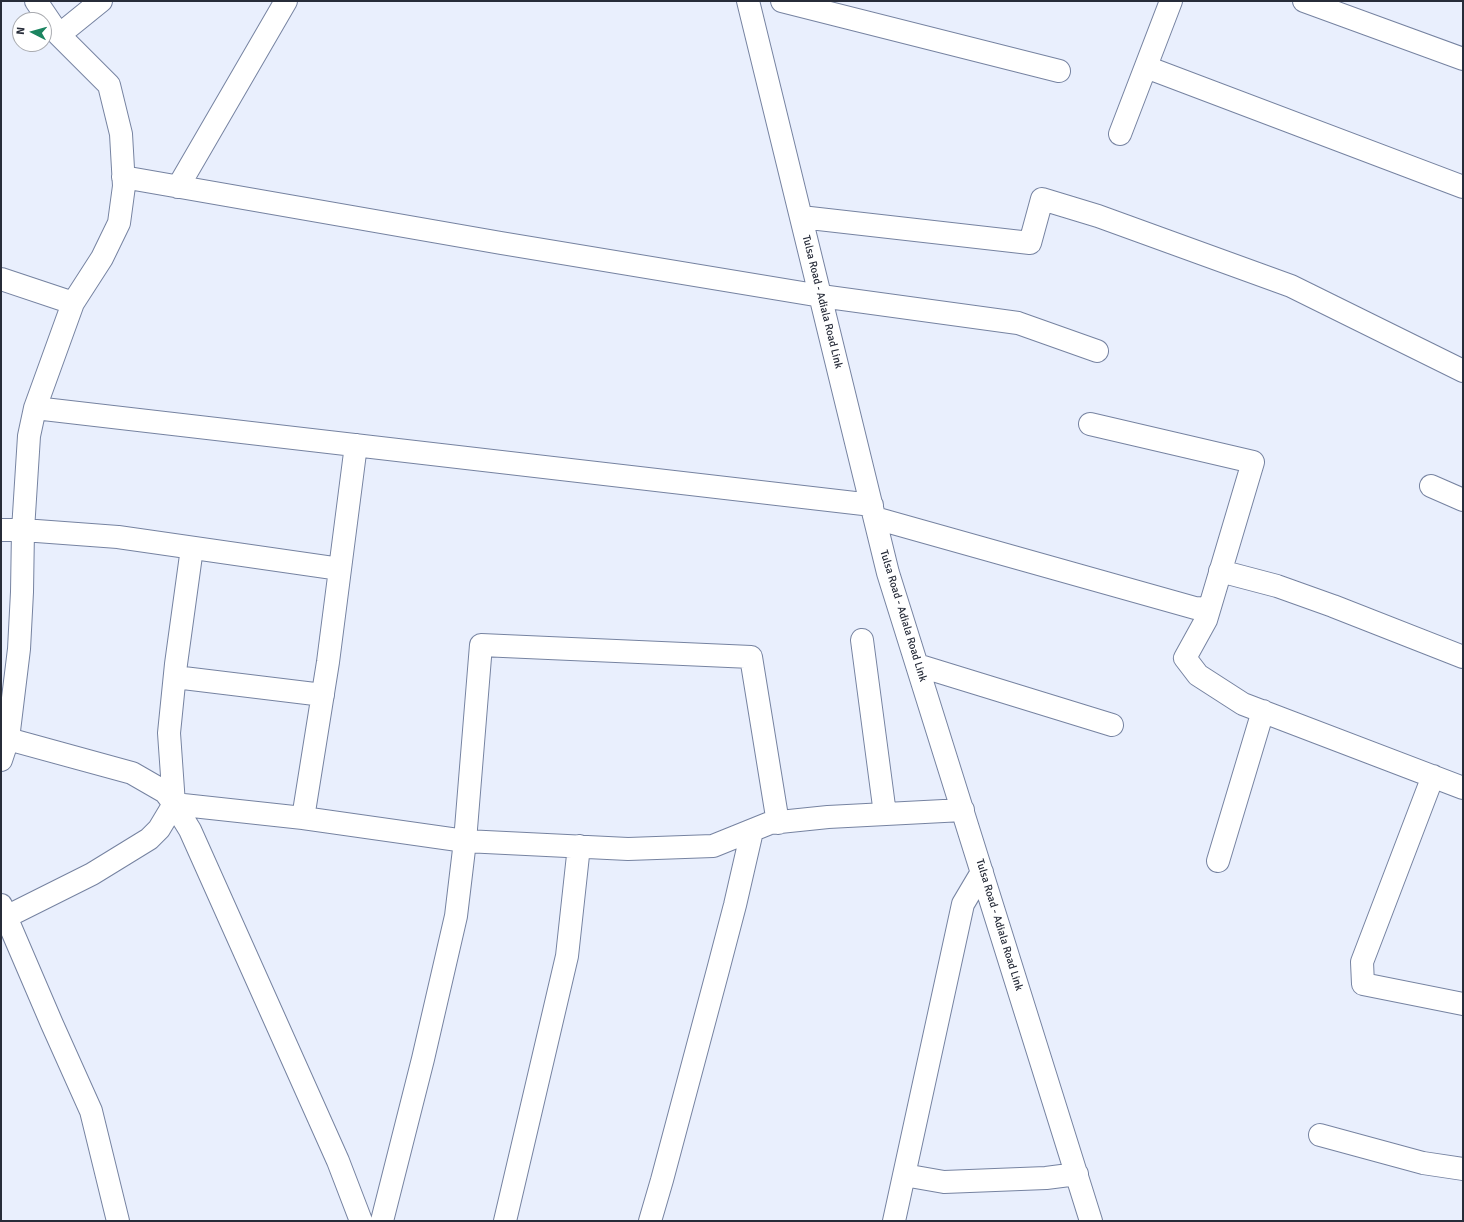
<!DOCTYPE html>
<style>
body{margin:0}
#map{position:relative;width:1464px;height:1222px;overflow:hidden;background:#e9effd;font-family:Signika,sans-serif}
canvas{display:block}
.frame{position:absolute;inset:0;border:2px solid #272c39;pointer-events:none}
.north{position:absolute;left:12px;top:12px;width:40px;height:40px;box-sizing:border-box;background:#fff;border:1px solid #a9abb0;border-radius:50%;rotate:276deg;font-size:11px;font-weight:700;line-height:16px;text-align:center;color:#272c39}
.north::after{content:'';display:block;margin:auto;width:14px;height:18px;background:#1b8460;clip-path:polygon(50% 0,100% 100%,50% 72%,0 100%)}
</style>
<div id="map">
<canvas width="1464" height="1222"></canvas>
<div class="frame"></div>
<div class="north">N</div>
</div>
<script>
const ctx = document.querySelector('canvas').getContext('2d');
ctx.lineJoin = 'round';
const poly = rows => new Path2D(rows.map(r => 'M' + r).join(''));
function strokePath(path, color, width, dash) { ctx.strokeStyle = color; ctx.lineWidth = width; ctx.lineCap = dash ? 'butt' : 'round'; ctx.setLineDash(dash || []); ctx.stroke(path); }
function label(font, color, halo, rows, align = 'center') {
  ctx.font = font + ' Signika,sans-serif'; ctx.lineWidth = 3; ctx.setLineDash([]); ctx.textBaseline = 'middle'; ctx.strokeStyle = halo; ctx.fillStyle = color; for (const [text, x, y, turn = 0] of rows) {
    ctx.save(); ctx.translate(x, y); ctx.rotate((+turn || 0) * Math.PI / 180); ctx.textAlign = isNaN(turn) ? turn : align; if (halo) ctx.strokeText(text, 0, 0); ctx.fillText(text, 0, 0); ctx.restore();
  }
}
const street = poly([
 [748,1,888,573,1091,1221],
 [782,1,1059,71],
 [1304,1,1463,59],
 [59,35,101,1],
 [1146,67,1463,187],
 [1120,134,1171,1],
 [123,177,501,243,821,296,1018,323,1097,351],
 [178,187,286,1],
 [801,217,1030,243,1042,199,1098,216,1291,286,1463,371],
 [1,279,73,303],
 [35,408,872,505],
 [1090,424,1253,462,1206,620,1185,658,1198,675,1243,704,1463,788],
 [1431,486,1463,500],
 [875,518,1195,608,1209,609],
 [1,530,23,530,118,537,340,569],
 [192,548,176,664,169,733,174,804,190,830,338,1161,361,1221],
 [1220,571,1277,586,1333,606,1463,657],
 [862,640,885,814],
 [917,665,1112,725],
 [175,677,323,695],
 [1,737,132,773,165,792,174,804,303,818,465,841,628,849,713,846,770,823,828,817,963,810],
 [1,760,8,739,19,649,22,592,23,530,29,436,35,408,73,303,102,258,119,223,124,186,121,134,109,85,59,35,36,1],
 [1433,776,1362,962,1363,984,1463,1004],
 [303,818,328,662,356,445],
 [1218,861,1263,711],
 [1,905,52,1024,91,1111,118,1221],
 [6,917,92,874,149,839,159,829,174,804],
 [1320,1135,1423,1163,1463,1169],
 [904,1175,944,1182,1046,1178,1077,1174],
 [382,1221,423,1059,456,916,465,841,481,645,751,657,778,823],
 [505,1221,567,956,579,846],
 [650,1221,662,1180,718,970,735,905,752,831],
 [894,1221,963,904,982,872]
]);
const streetNames = [
 ["Tulsa Road - Adiala Road Link",822,302,76],
 ["Tulsa Road - Adiala Road Link",903,616,73],
 ["Tulsa Road - Adiala Road Link",999,925,73]
];
strokePath(street, '#7683a1', 24);
strokePath(street, '#fff', 22);
label('11px', '#272c39', '#fff', streetNames);
</script>
